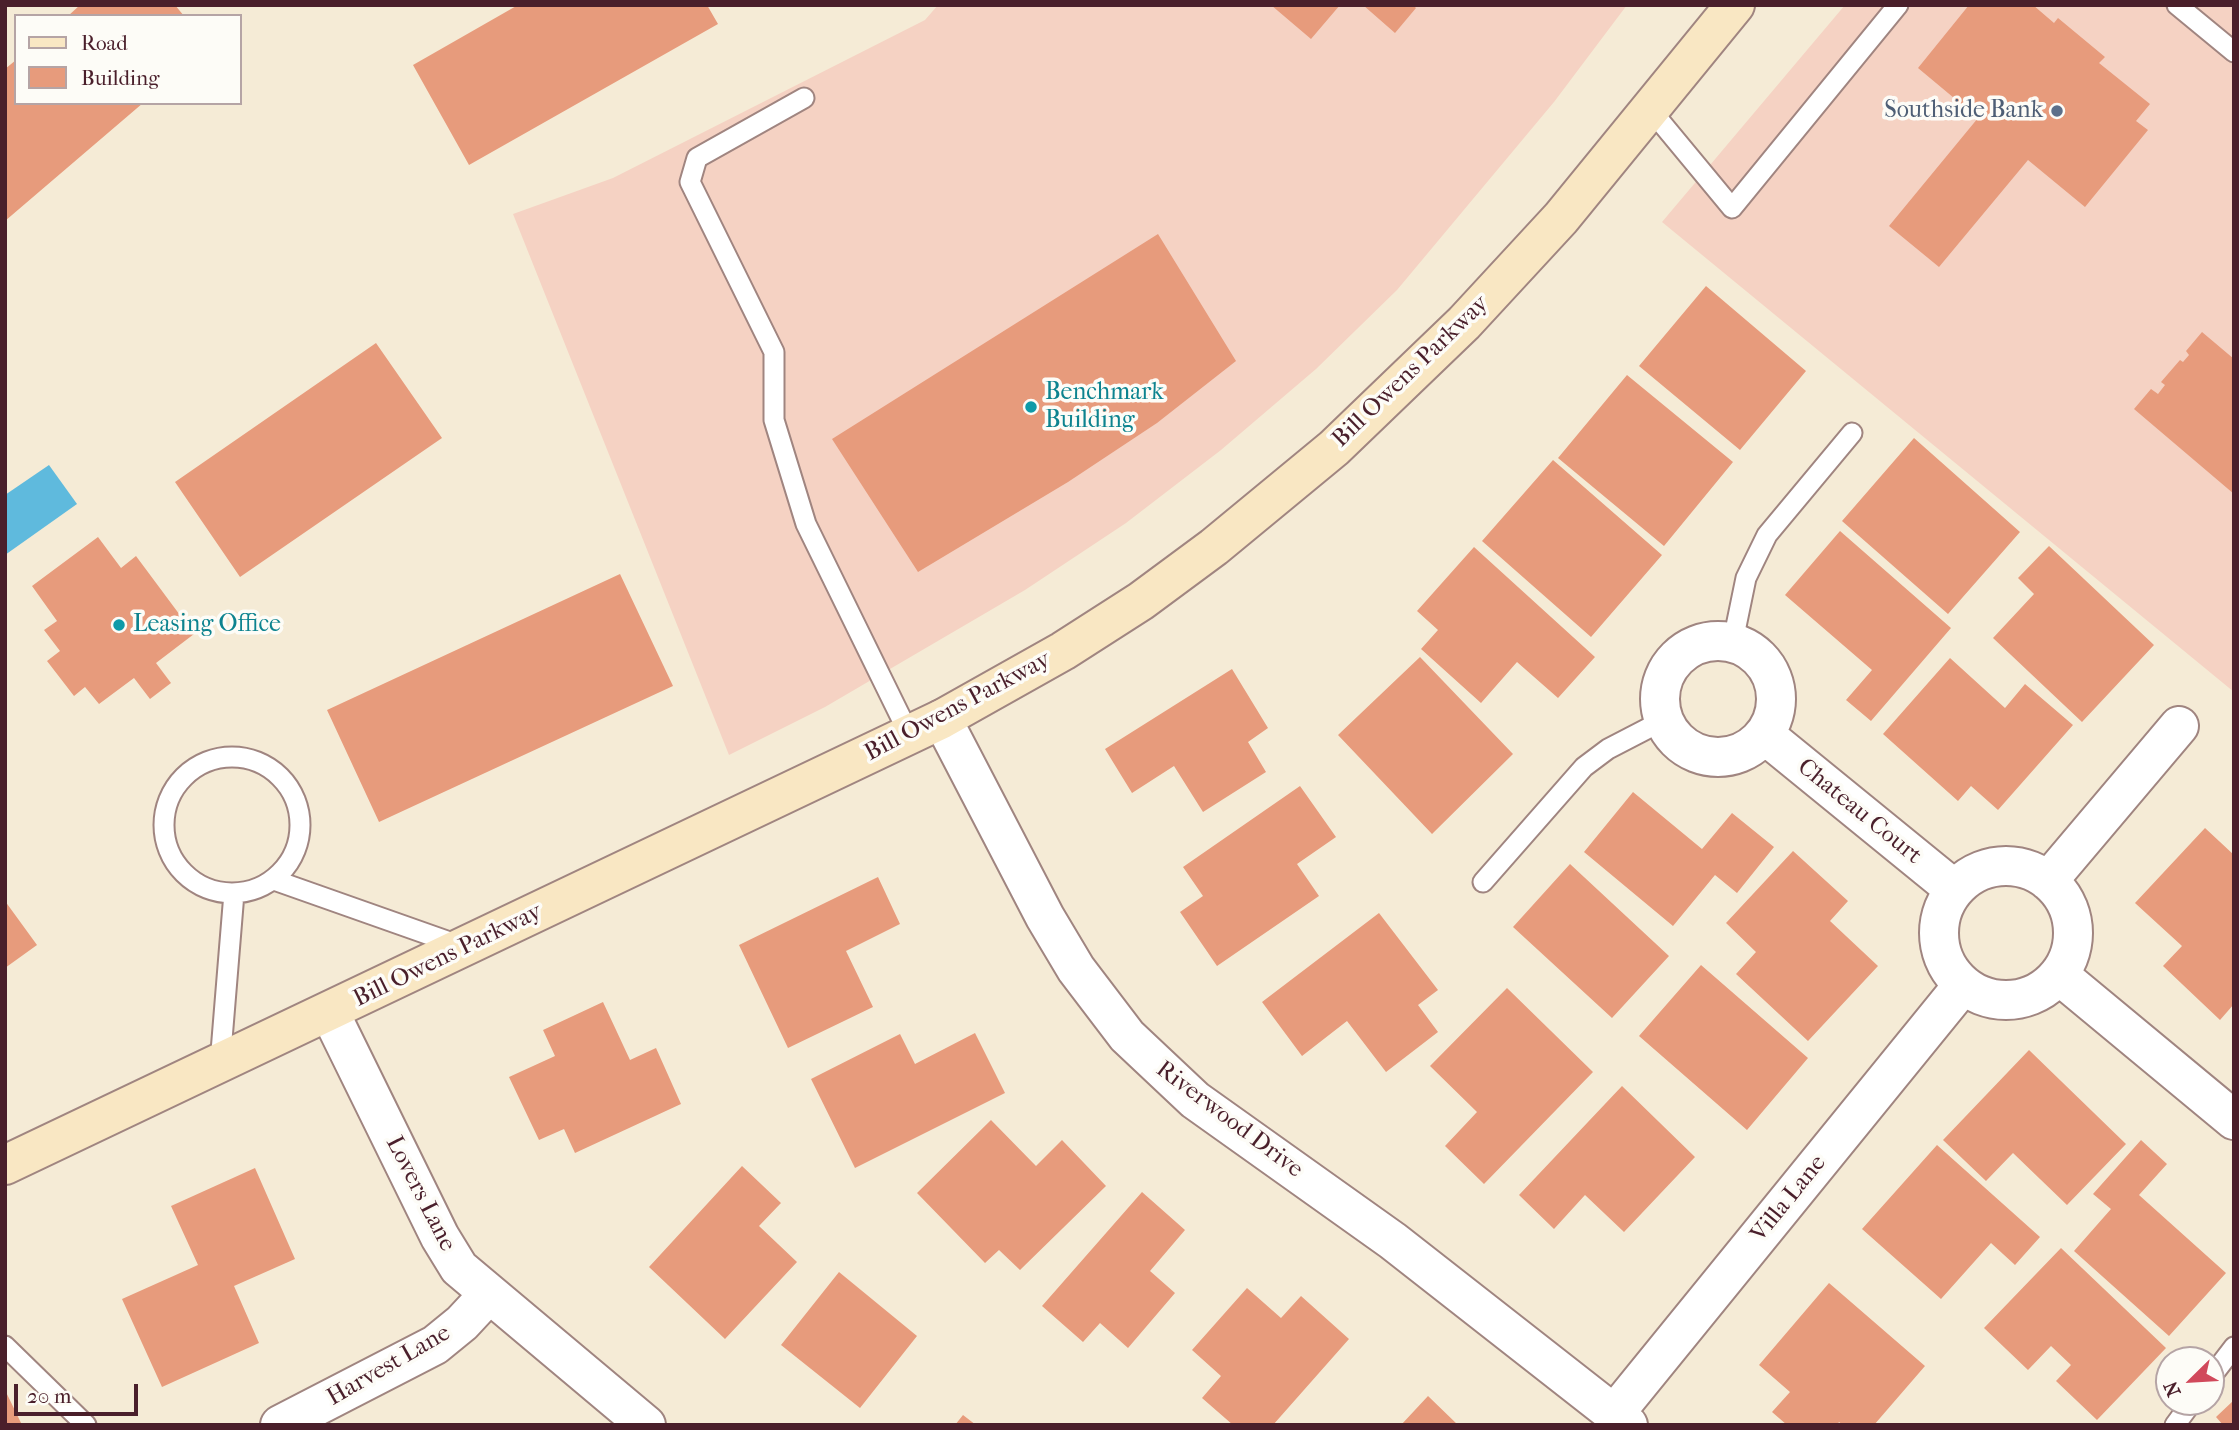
<!DOCTYPE html>
<style>
body{margin:0}
#map{position:relative;width:2239px;height:1430px;overflow:hidden;background:#f5ebd6;font-family:"IM FELL French Canon",serif}
canvas{display:block}
.frame{position:absolute;inset:0;border:7px solid #4a1f2b;pointer-events:none}
.legend{position:absolute;left:14px;top:14px;width:228px;height:91px;box-sizing:border-box;background:#fdfcf7;border:2px solid #b5a4a5;margin:0;padding:9px 12px;list-style:none;font-size:21px;color:#4a1f2b}
.legend li{display:flex;align-items:center;gap:14px;height:35px}
.legend b{width:35px;border:2px solid #b5a4a5}
.north{position:absolute;left:2155px;top:1346px;width:70px;height:70px;box-sizing:border-box;background:#fdfcf7;border:2px solid #b5a4a5;border-radius:50%;rotate:246deg;font-size:19px;font-weight:700;line-height:28px;text-align:center;color:#4a1f2b}
.north::after{content:'';display:block;margin:auto;width:24px;height:32px;background:#d1495b;clip-path:polygon(50% 0,100% 100%,50% 72%,0 100%)}
.scale{position:absolute;left:14px;top:1384px;width:124px;height:32px;box-sizing:border-box;border:4px solid #4a1f2b;border-top:0;padding-left:9px;font-size:21px;line-height:24px;white-space:nowrap;color:#4a1f2b;-webkit-text-stroke:5px #fdfcf7;paint-order:stroke}
</style>
<div id="map">
<canvas width="2239" height="1430"></canvas>
<div class="frame"></div>
<ul class="legend">
<li><b style="height:9px;background:#f9e7c3"></b>Road</li>
<li><b style="height:19px;background:#e79b7c"></b>Building</li>
</ul>
<div class="north">N</div>
<div class="scale">20 m</div>
</div>
<script>
const ctx = document.querySelector('canvas').getContext('2d');
ctx.lineJoin = 'round';
function paint(path, color) { ctx.fillStyle = color; ctx.fill(path, 'evenodd'); }
const poly = rows => new Path2D(rows.map(r => 'M' + r).join(''));
function strokePath(path, color, width, dash) { ctx.strokeStyle = color; ctx.lineWidth = width; ctx.lineCap = dash ? 'butt' : 'round'; ctx.setLineDash(dash || []); ctx.stroke(path); }
function label(font, color, halo, rows, align = 'center') {
  ctx.font = font + ' "IM FELL French Canon",serif'; ctx.lineWidth = 7; ctx.setLineDash([]); ctx.textBaseline = 'middle'; ctx.strokeStyle = halo; ctx.fillStyle = color; for (const [text, x, y, turn = 0] of rows) {
    ctx.save(); ctx.translate(x, y); ctx.rotate((+turn || 0) * Math.PI / 180); ctx.textAlign = isNaN(turn) ? turn : align; if (halo) ctx.strokeText(text, 0, 0); ctx.fillText(text, 0, 0); ctx.restore();
  }
}
const built = poly([
 [938,5,1627,5,1554,102,1397,290,1316,369,1221,450,1126,523,1025,590,825,707,729,755,513,214,613,178,925,20],
 [1845,5,2234,5,2234,692,1662,222]
]);
const water = poly([
 [49,465,77,504,5,555,5,495]
]);
const building = poly([
 [80,5,175,5,184,16,68,16],
 [518,5,707,5,718,24,469,165,413,65],
 [1271,5,1340,5,1311,39],
 [1363,5,1413,5,1416,8,1395,33],
 [1969,5,2033,5,2054,23,2058,18,2105,57,2099,63,2150,104,2136,121,2148,130,2085,207,2028,160,1939,267,1889,226,1978,118,1918,68],
 [16,60,16,103,143,103,5,221,5,69],
 [1158,234,1236,361,1157,423,1068,482,918,572,832,439],
 [1706,286,1806,371,1740,450,1639,366],
 [2202,332,2234,359,2234,494,2134,409,2151,389,2158,394,2165,385,2161,382,2180,360,2183,362,2189,355,2186,351],
 [376,343,442,438,240,577,175,482],
 [1627,375,1733,462,1664,546,1558,458],
 [1914,438,2020,532,1948,614,1842,521],
 [1553,460,1662,555,1591,637,1482,541],
 [1840,531,1951,628,1871,721,1846,700,1872,670,1785,595],
 [98,537,121,568,136,556,194,634,156,663,171,683,150,699,134,678,99,704,85,687,74,696,47,661,60,651,44,630,57,621,32,586],
 [2049,546,2154,645,2082,722,1993,638,2034,594,2018,578],
 [1474,547,1595,657,1558,698,1517,662,1481,703,1421,649,1438,630,1417,611],
 [620,574,673,686,379,822,327,710],
 [1420,657,1513,754,1432,834,1338,735],
 [1950,658,2005,708,2025,684,2073,725,1998,810,1971,786,1958,801,1883,734],
 [1232,669,1268,728,1248,742,1266,772,1203,812,1174,766,1132,793,1105,749],
 [1300,786,1336,837,1297,864,1319,896,1217,966,1180,912,1203,896,1183,867],
 [1633,792,1702,849,1732,813,1774,847,1737,893,1715,875,1673,926,1584,852],
 [2205,828,2234,855,2234,1004,2220,1020,2163,966,2182,946,2135,903],
 [1793,851,1848,901,1830,921,1878,966,1808,1041,1736,974,1756,952,1726,923],
 [1570,864,1669,956,1612,1018,1513,927],
 [878,877,900,924,846,951,873,1007,788,1048,739,945],
 [5,901,37,945,5,968],
 [1379,913,1438,990,1418,1005,1438,1032,1386,1072,1347,1021,1302,1056,1262,1002],
 [1701,965,1808,1058,1747,1130,1639,1036],
 [1507,988,1593,1072,1484,1184,1445,1146,1477,1112,1430,1066],
 [603,1002,630,1060,656,1048,681,1104,575,1153,564,1129,539,1140,509,1077,555,1056,543,1030],
 [975,1033,1005,1093,855,1168,811,1079,900,1034,915,1064],
 [2029,1050,2126,1144,2067,1205,2013,1153,1986,1181,1943,1140],
 [1622,1086,1695,1157,1624,1232,1585,1195,1554,1229,1519,1195],
 [991,1120,1036,1166,1062,1140,1106,1186,1020,1270,999,1250,985,1263,917,1193],
 [2141,1140,2167,1164,2139,1195,2226,1273,2169,1336,2074,1251,2111,1209,2093,1194],
 [1937,1145,2040,1237,2015,1265,1991,1243,1941,1299,1862,1229],
 [742,1166,781,1203,759,1226,797,1262,725,1339,649,1267],
 [255,1168,295,1259,234,1286,259,1343,162,1387,122,1299,198,1265,171,1206],
 [1142,1192,1185,1230,1150,1271,1175,1293,1128,1348,1100,1323,1083,1342,1042,1306],
 [2061,1248,2166,1348,2097,1420,2056,1381,2071,1365,2051,1346,2028,1370,1984,1328],
 [839,1272,917,1336,860,1408,781,1345],
 [1829,1283,1925,1366,1874,1425,1843,1425,1839,1422,1837,1425,1787,1425,1772,1412,1790,1392,1759,1365],
 [1247,1288,1281,1318,1301,1296,1349,1339,1273,1425,1233,1425,1202,1398,1221,1376,1192,1350],
 [5,1390,22,1425,5,1425],
 [1428,1396,1458,1425,1401,1425],
 [2234,1400,2234,1425,2223,1425,2216,1417],
 [963,1415,976,1425,955,1425]
]);
const lane = poly([
 [2177,5,2234,52],
 [804,98,697,158,690,182,774,352,774,420,806,524,909,734],
 [1650,109,1732,208,1898,5],
 [1733,641,1746,578,1767,535,1852,433],
 '164 825a68 68 0 1 1 136 0a68 68 0 1 1-136 0Z',
 [274,880,461,946],
 [1483,882,1584,767,1608,749,1664,720],
 [220,1064,234,893],
 [5,1346,86,1425],
 [2211,1377,2234,1347],
 [2175,1425,2192,1402]
]);
const street = poly([
 '1660 699a58 58 0 1 1 116 0a58 58 0 1 1-116 0Z',
 [942,719,1045,917,1076,969,1127,1036,1195,1100,1393,1241,1628,1425],
 [1765,735,1954,889],
 '1939 933a67 67 0 1 1 134 0a67 67 0 1 1-134 0Z',
 [2048,881,2179,726],
 [2059,975,2234,1120],
 [330,1013,440,1237,459,1268,646,1425],
 [1615,1413,1963,985],
 [280,1425,435,1345,462,1323,489,1294]
]);
const secondary = poly([
 [5,1165,942,719,1063,651,1141,601,1214,547,1334,448,1464,323,1561,218,1735,5]
]);
const markers = [
 [2057,111,7,"#5c6f8a"],
 [1031,407,7,"#0f9aa8"],
 [119,625,7,"#0f9aa8"]
];
const serviceNames = [
 ["Southside Bank",2043,111]
];
const streetNames = [
 ["Bill Owens Parkway",1411,372,-44],
 ["Bill Owens Parkway",958,707,-28],
 ["Chateau Court",1859,812,39],
 ["Bill Owens Parkway",448,956,-26],
 ["Riverwood Drive",1229,1120,37],
 ["Lovers Lane",420,1194,63],
 ["Villa Lane",1789,1199,-51],
 ["Harvest Lane",389,1366,-30]
];
const cultureNames = [
 ["Benchmark",1045,393],
 ["Building",1045,421],
 ["Leasing Office",133,625]
];
paint(built, '#f5d2c3');
paint(water, '#5fbadd');
paint(building, '#e79b7c');
strokePath(lane, '#a08580', 23);
strokePath(street, '#a08580', 42);
strokePath(secondary, '#a08580', 42);
strokePath(lane, '#fff', 19);
strokePath(street, '#fff', 38);
strokePath(secondary, '#f9e7c3', 38);
for (const [x, y, r, color] of markers) { const dot = new Path2D(); dot.arc(x, y, r, 0, 2 * Math.PI); ctx.fillStyle = color; ctx.fill(dot); strokePath(dot, '#fdfcf7', 2.5); }
label('24px', '#4e5e75', '#fdfcf7', serviceNames, 'right');
label('24px', '#4a1f2b', '#fdfcf7', streetNames);
label('24px', '#0d838f', '#fdfcf7', cultureNames, 'left');
</script>
